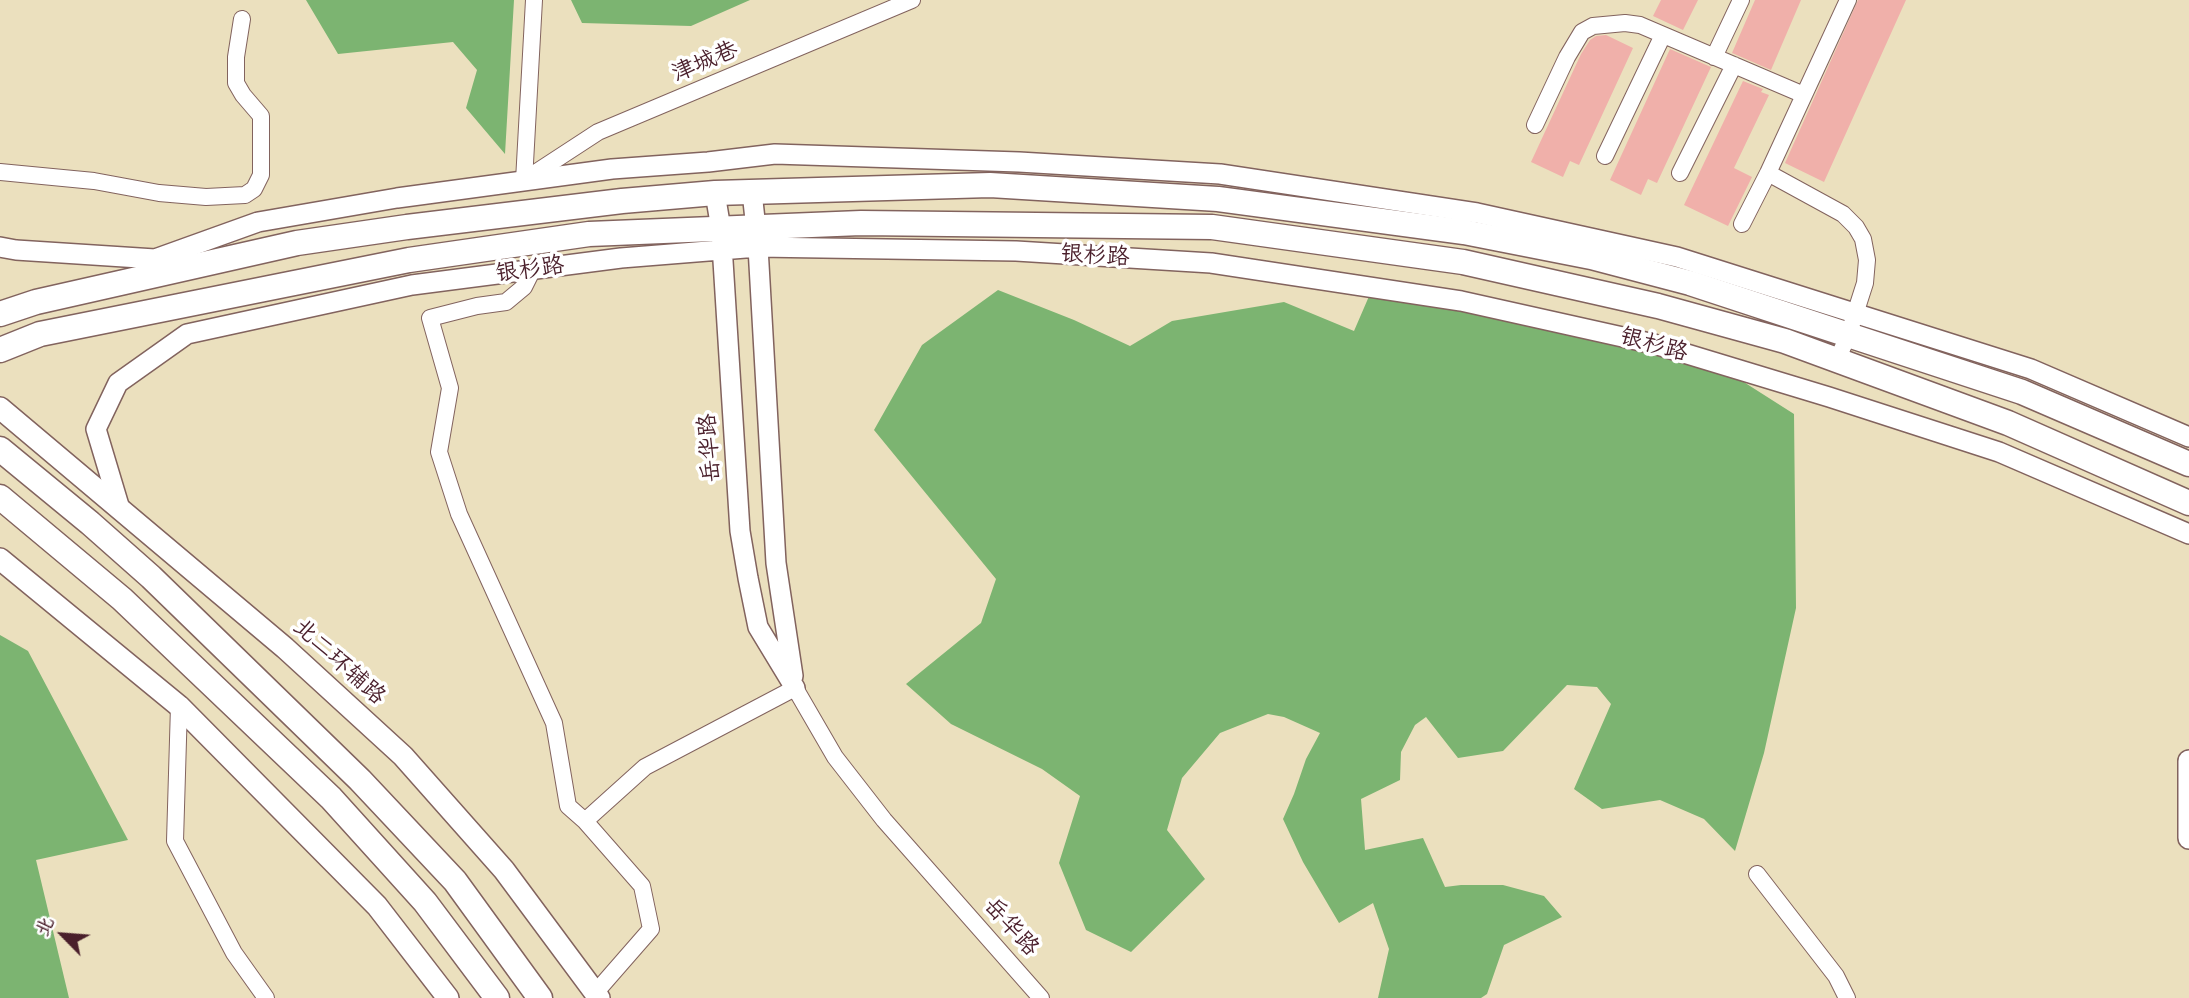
<!DOCTYPE html>
<meta charset="utf-8">
<style>
body{margin:0}
#map{position:relative;width:2189px;height:998px;overflow:hidden;background:#ebe0be;font-family:"Patrick Hand","LXGW WenKai TC",sans-serif}
canvas{display:block}
.north{position:absolute;left:28px;top:900px;width:70px;height:70px;-webkit-text-stroke:5px #fff;paint-order:stroke;rotate:295deg;font-size:19px;font-weight:700;line-height:28px;text-align:center;color:#4a1f2b}
.north::after{content:'';display:block;margin:auto;width:24px;height:32px;background:#4a1f2b;clip-path:polygon(50% 0,100% 100%,50% 72%,0 100%)}
</style>
<div id="map">
<canvas width="2189" height="998"></canvas>
<div class="north">北</div>
</div>
<script>
const ctx = document.querySelector('canvas').getContext('2d');
ctx.lineJoin = 'round';
function paint(path, color) { ctx.fillStyle = color; ctx.fill(path, 'evenodd'); }
const poly = rows => new Path2D(rows.map(r => 'M' + r).join(''));
function strokePath(path, color, width, dash) { ctx.strokeStyle = color; ctx.lineWidth = width; ctx.lineCap = dash ? 'butt' : 'round'; ctx.setLineDash(dash || []); ctx.stroke(path); }
function label(font, color, halo, rows, align = 'center') {
  ctx.font = font + ' "Patrick Hand","LXGW WenKai TC",sans-serif'; ctx.lineWidth = 7; ctx.setLineDash([]); ctx.textBaseline = 'middle'; ctx.strokeStyle = halo; ctx.fillStyle = color; for (const [text, x, y, turn = 0] of rows) {
    ctx.save(); ctx.translate(x, y); ctx.rotate((+turn || 0) * Math.PI / 180); ctx.textAlign = isNaN(turn) ? turn : align; if (halo) ctx.strokeText(text, 0, 0); ctx.fillText(text, 0, 0); ctx.restore();
  }
}
const forest = poly([
 [306,0,514,0,505,154,466,108,477,70,453,42,338,54],
 [571,0,750,0,691,26,582,23],
 [1373,287,1728,372,1794,414,1796,608,1764,753,1735,851,1704,819,1660,800,1602,809,1574,789,1611,704,1597,687,1567,685,1503,751,1458,758,1426,717,1415,725,1401,752,1400,780,1361,799,1365,850,1423,838,1445,887,1461,885,1503,885,1544,896,1562,917,1504,945,1487,994,1481,998,1378,998,1389,949,1373,903,1339,923,1303,862,1283,819,1294,794,1306,759,1320,733,1284,717,1268,714,1220,733,1182,778,1167,830,1205,879,1131,952,1086,930,1059,863,1080,796,1042,769,951,724,906,684,981,623,996,579,874,430,922,345,998,290,1074,320,1130,346,1172,321,1284,302,1354,331],
 [0,635,28,651,128,840,36,860,69,998,0,998]
]);
const building = poly([
 [1661,0,1698,0,1683,30,1653,16],
 [1755,0,1801,0,1771,70,1732,53],
 [1858,0,1906,0,1824,182,1785,163],
 [1606,35,1633,48,1579,165,1570,161,1563,177,1531,162,1581,54,1590,40,1596,36],
 [1670,49,1711,67,1657,183,1648,179,1641,195,1610,180],
 [1743,81,1763,89,1761,92,1769,95,1734,168,1752,177,1728,226,1684,205]
]);
const minor = poly([
 [1714,57,1741,0],
 [1535,125,1567,57,1582,32,1593,26,1625,23,1640,25,1804,95],
 [1605,156,1663,35],
 [0,172,94,181,159,193,206,197,245,195,254,189,261,175,261,116,243,95,236,83,236,57,242,19],
 [1680,173,1734,65],
 [1768,173,1843,214,1856,227,1863,239,1867,260,1865,283,1848,336,1837,360],
 [526,179,598,132,912,0],
 [524,181,534,0],
 [1742,224,1768,173,1848,0],
 [533,269,524,287,506,302,477,306,430,318,450,388,439,452,459,514,554,723,568,806,585,821],
 [179,706,175,841,234,953,266,998],
 [1757,874,1836,976,1847,998],
 [596,992,651,929,642,886,585,821,645,767,795,688,835,757,884,820,1041,998]
]);
const tertiary = poly([
 [752,192,758,247,776,563,793,676],
 [715,193,721,229,740,531,748,578,758,627,795,688],
 [0,247,16,250,155,259,258,222,397,198,612,169,708,162,775,154,1019,162,1220,174,1477,213,1677,257,2031,369,2189,437],
 [120,509,96,429,118,383,187,334,412,285,621,258,758,247,1016,251,1211,263,1461,301,1654,344,1829,397,1999,452,2189,534]
]);
const secondary = poly([
 [0,408,285,648,403,756,504,870,599,998],
 [0,559,179,706,377,906,448,998],
 [2189,761,2189,838]
]);
const primary = poly([
 [0,314,36,302,297,243,407,227,622,201,715,193,990,185,1218,199,1464,232,1591,257,1690,283,2022,392,2189,464],
 [0,350,40,334,409,260,589,234,861,223,1212,227,1463,262,1658,306,1785,341,2008,423,2189,503]
]);
const trunk = poly([
 [0,449,90,523,151,577,360,780,455,881,540,998],
 [0,497,122,599,331,798,425,902,497,998]
]);
const streetNames = [
 ["津城巷",705,62,-23],
 ["银杉路",1095,256,3],
 ["银杉路",530,270,-8],
 ["银杉路",1654,345,15],
 ["岳华路",710,448,-94],
 ["北二环辅路",339,662,42],
 ["岳华路",1011,927,48]
];
paint(forest, '#7cb471');
paint(building, '#f0b0aa');
strokePath(minor, '#82635e', 18);
strokePath(tertiary, '#82635e', 22);
strokePath(secondary, '#82635e', 24);
strokePath(primary, '#82635e', 27);
strokePath(trunk, '#82635e', 27);
strokePath(minor, '#fff', 16);
strokePath(tertiary, '#fff', 19);
strokePath(secondary, '#fff', 21);
strokePath(primary, '#fff', 24);
strokePath(trunk, '#fff', 24);
label('23px', '#4a1f2b', '#fff', streetNames);
</script>
